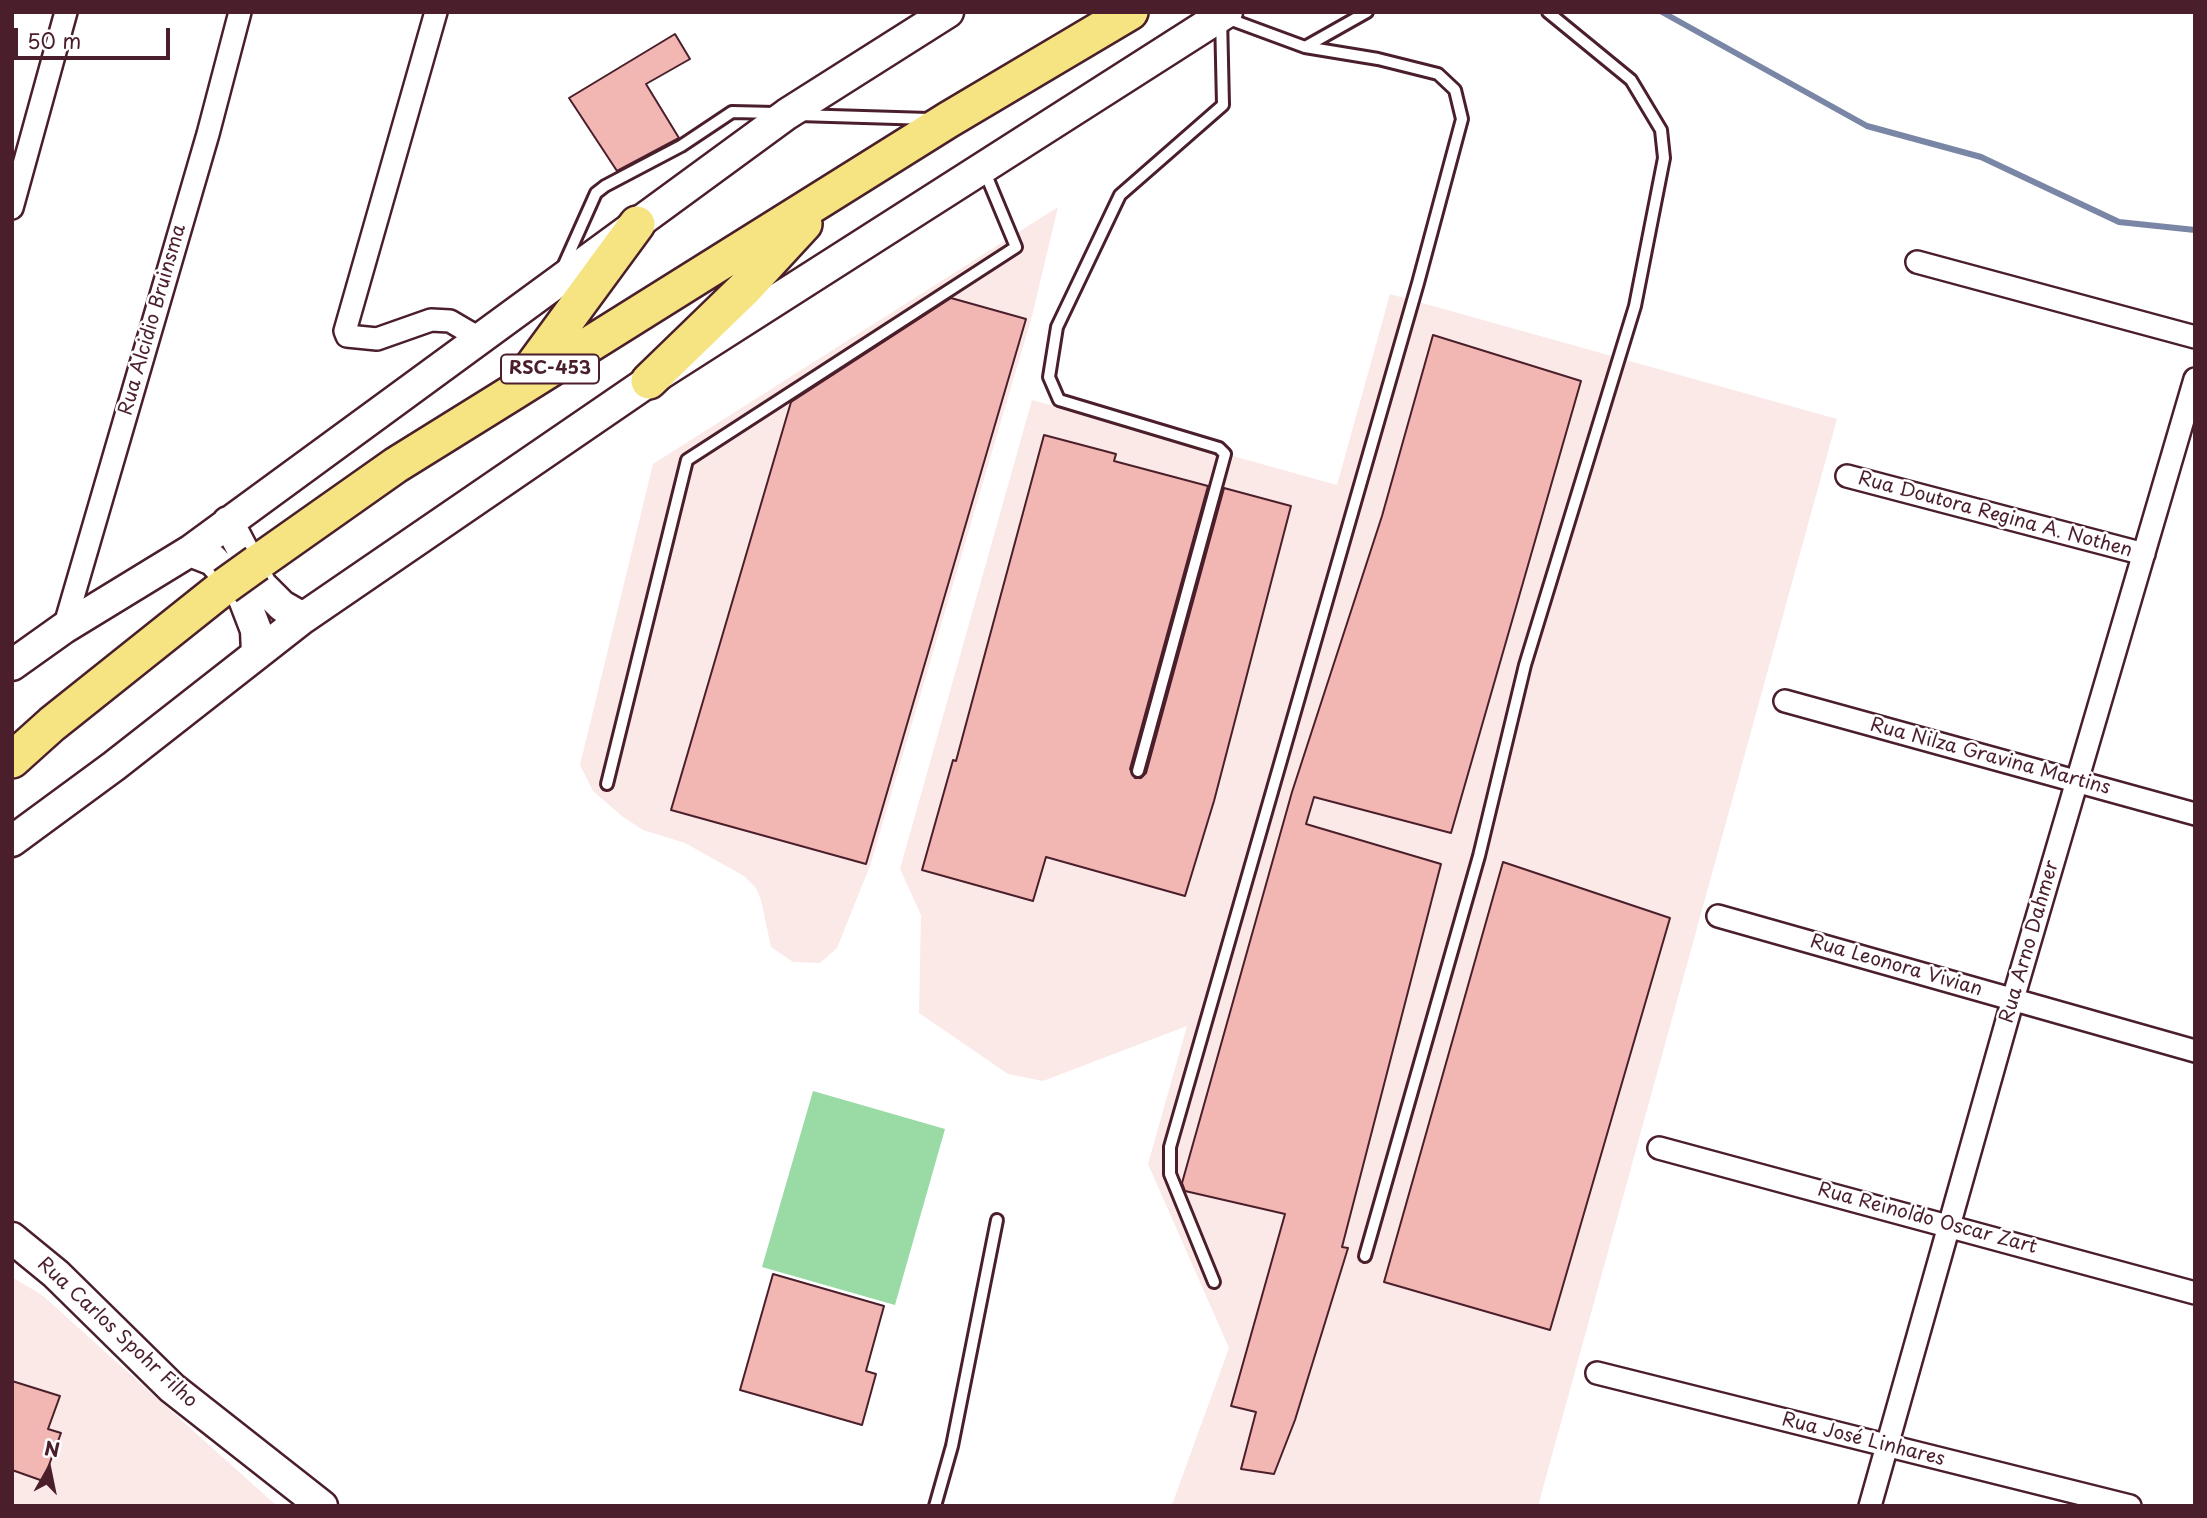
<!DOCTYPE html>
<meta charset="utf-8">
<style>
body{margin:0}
#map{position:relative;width:2207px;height:1518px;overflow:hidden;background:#fff;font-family:"Playpen Sans",sans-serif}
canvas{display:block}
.frame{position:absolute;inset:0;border:14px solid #4a1f2b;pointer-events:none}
.north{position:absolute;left:14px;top:1434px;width:70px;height:70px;-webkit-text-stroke:5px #fff;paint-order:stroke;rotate:9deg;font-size:19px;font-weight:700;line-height:28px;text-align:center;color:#4a1f2b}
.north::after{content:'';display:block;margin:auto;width:24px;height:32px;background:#4a1f2b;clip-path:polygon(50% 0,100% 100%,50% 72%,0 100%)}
.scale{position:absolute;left:14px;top:28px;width:156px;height:32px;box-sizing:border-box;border:4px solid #4a1f2b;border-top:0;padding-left:9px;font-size:21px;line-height:24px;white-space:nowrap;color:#4a1f2b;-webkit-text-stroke:5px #fff;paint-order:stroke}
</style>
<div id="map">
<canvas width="2207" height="1518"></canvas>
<div class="frame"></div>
<div class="north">N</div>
<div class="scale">50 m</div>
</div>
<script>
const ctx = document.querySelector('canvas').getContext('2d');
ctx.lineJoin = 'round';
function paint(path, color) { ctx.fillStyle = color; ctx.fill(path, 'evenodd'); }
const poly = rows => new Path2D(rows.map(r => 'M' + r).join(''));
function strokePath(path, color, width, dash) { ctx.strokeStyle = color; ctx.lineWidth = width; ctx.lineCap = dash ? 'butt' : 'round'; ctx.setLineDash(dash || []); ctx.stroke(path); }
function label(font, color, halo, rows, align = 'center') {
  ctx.font = font + ' "Playpen Sans",sans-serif'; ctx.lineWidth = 5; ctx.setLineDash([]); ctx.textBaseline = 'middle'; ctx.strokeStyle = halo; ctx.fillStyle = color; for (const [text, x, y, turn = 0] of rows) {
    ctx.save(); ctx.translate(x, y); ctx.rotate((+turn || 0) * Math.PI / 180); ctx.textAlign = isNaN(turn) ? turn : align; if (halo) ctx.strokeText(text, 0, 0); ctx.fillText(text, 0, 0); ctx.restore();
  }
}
const built = poly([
 [1058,207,1032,316,870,866,837,948,820,963,793,962,771,947,761,900,756,888,744,876,685,843,643,830,623,817,593,791,580,765,653,464],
 [1390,294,1837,419,1538,1506,1168,1506,1173,1502,1229,1348,1148,1164,1187,1026,1043,1081,1008,1074,919,1013,921,915,900,869,1032,400,1337,485],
 [12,1277,42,1295,277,1506,12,1506]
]);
const green = poly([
 [813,1091,945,1129,895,1305,762,1267]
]);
const stream = poly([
 [1662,12,1867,126,1981,157,2119,222,2195,230]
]);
const building = poly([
 [675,34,690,59,646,84,679,138,617,171,569,98,675,34],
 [951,298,1026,319,866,864,671,810,791,402,951,298],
 [1433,335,1581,381,1451,833,1314,797,1306,824,1441,864,1342,1247,1348,1248,1295,1420,1274,1474,1241,1469,1256,1412,1231,1406,1285,1214,1185,1191,1182,1183,1292,792,1382,516,1433,335],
 [1044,435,1116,454,1114,461,1208,486,1130,769,1135,778,1141,778,1146,773,1224,488,1291,506,1214,801,1185,896,1046,857,1033,901,922,870,953,760,956,761,1044,435],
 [1503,862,1670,918,1550,1330,1384,1282,1503,862],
 [773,1274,884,1306,866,1371,876,1374,862,1425,740,1390,773,1274],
 [12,1381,60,1396,48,1429,61,1433,43,1481,12,1470,12,1381]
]);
const service = poly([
 [1305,47,1367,12],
 [798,115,929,119],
 [562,269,596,193,605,186,681,146,732,112,775,113],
 [1138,771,1225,454,1219,448,1059,400,1049,377,1057,327,1120,195,1223,105,1221,16,1305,47,1378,59,1438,74,1455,90,1462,119,1418,283,1170,1147,1170,1174,1214,1282],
 [607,784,687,460,1016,247,984,170],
 [1365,1256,1479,856,1525,665,1635,306,1664,158,1661,130,1631,80,1548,12],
 [935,1506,952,1446,997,1220]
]);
const minor = poly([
 [436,12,345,331,347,336,377,339,431,320,450,321,479,338],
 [12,208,66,12],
 [1917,262,2195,337],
 [1847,476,2144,554],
 [64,628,208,134,240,12],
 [1785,701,2195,814],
 [1718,916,2195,1051],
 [1659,1148,2195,1293],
 [1597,1373,2130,1506],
 [1870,1506,2013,999,2195,379]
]);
const secondary = poly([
 [228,522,261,585,282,606,303,618],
 [190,551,213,560,241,591,256,630,257,654],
 [12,665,64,628,190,551,787,114,948,12],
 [12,841,114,766,303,618,649,381,1227,12],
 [12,1238,56,1274,172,1388,322,1506]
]);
const trunk = poly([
 [527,374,637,224],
 [649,381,745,288,804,224],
 [257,563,396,465,515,391,948,120,1130,12],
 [12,760,52,724,225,586]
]);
const trunkBridge = poly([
 [225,586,257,563]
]);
const shields = [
 [550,369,98]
];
const shieldNames = [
 ["RSC-453",550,369]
];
const streetNames = [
 ["Rua Alcidio Bruinsma",153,320,-74],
 ["Rua Doutora Regina A. Nothen",1995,515,15],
 ["Rua Nilza Gravina Martins",1990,757,15],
 ["Rua Arno Dahmer",2030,942,-74],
 ["Rua Leonora Vivian",1896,966,16],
 ["Rua Reinoldo Oscar Zart",1927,1219,15],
 ["Rua Carlos Spohr Filho",117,1333,43],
 ["Rua José Linhares",1863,1440,14]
];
paint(built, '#fbe9e8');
paint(green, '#99daa5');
strokePath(stream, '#7a86a5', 6);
paint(building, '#f2b6b3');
strokePath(building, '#4a1f2b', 2);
strokePath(service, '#4a1f2b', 16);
strokePath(minor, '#4a1f2b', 26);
strokePath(secondary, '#4a1f2b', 35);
strokePath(trunk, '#4a1f2b', 40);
strokePath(service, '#fff', 10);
strokePath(minor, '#fff', 21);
strokePath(secondary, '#fff', 30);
strokePath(trunk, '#f6e381', 35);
strokePath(trunkBridge, '#4a1f2b', 40, []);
strokePath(trunkBridge, '#f6e381', 35);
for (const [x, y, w] of shields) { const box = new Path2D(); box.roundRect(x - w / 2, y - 14.5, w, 29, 5); ctx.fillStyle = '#fff'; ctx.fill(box); strokePath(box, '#4a1f2b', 2); }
label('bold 18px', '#4a1f2b', null, shieldNames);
label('19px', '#4a1f2b', '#fff', streetNames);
</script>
